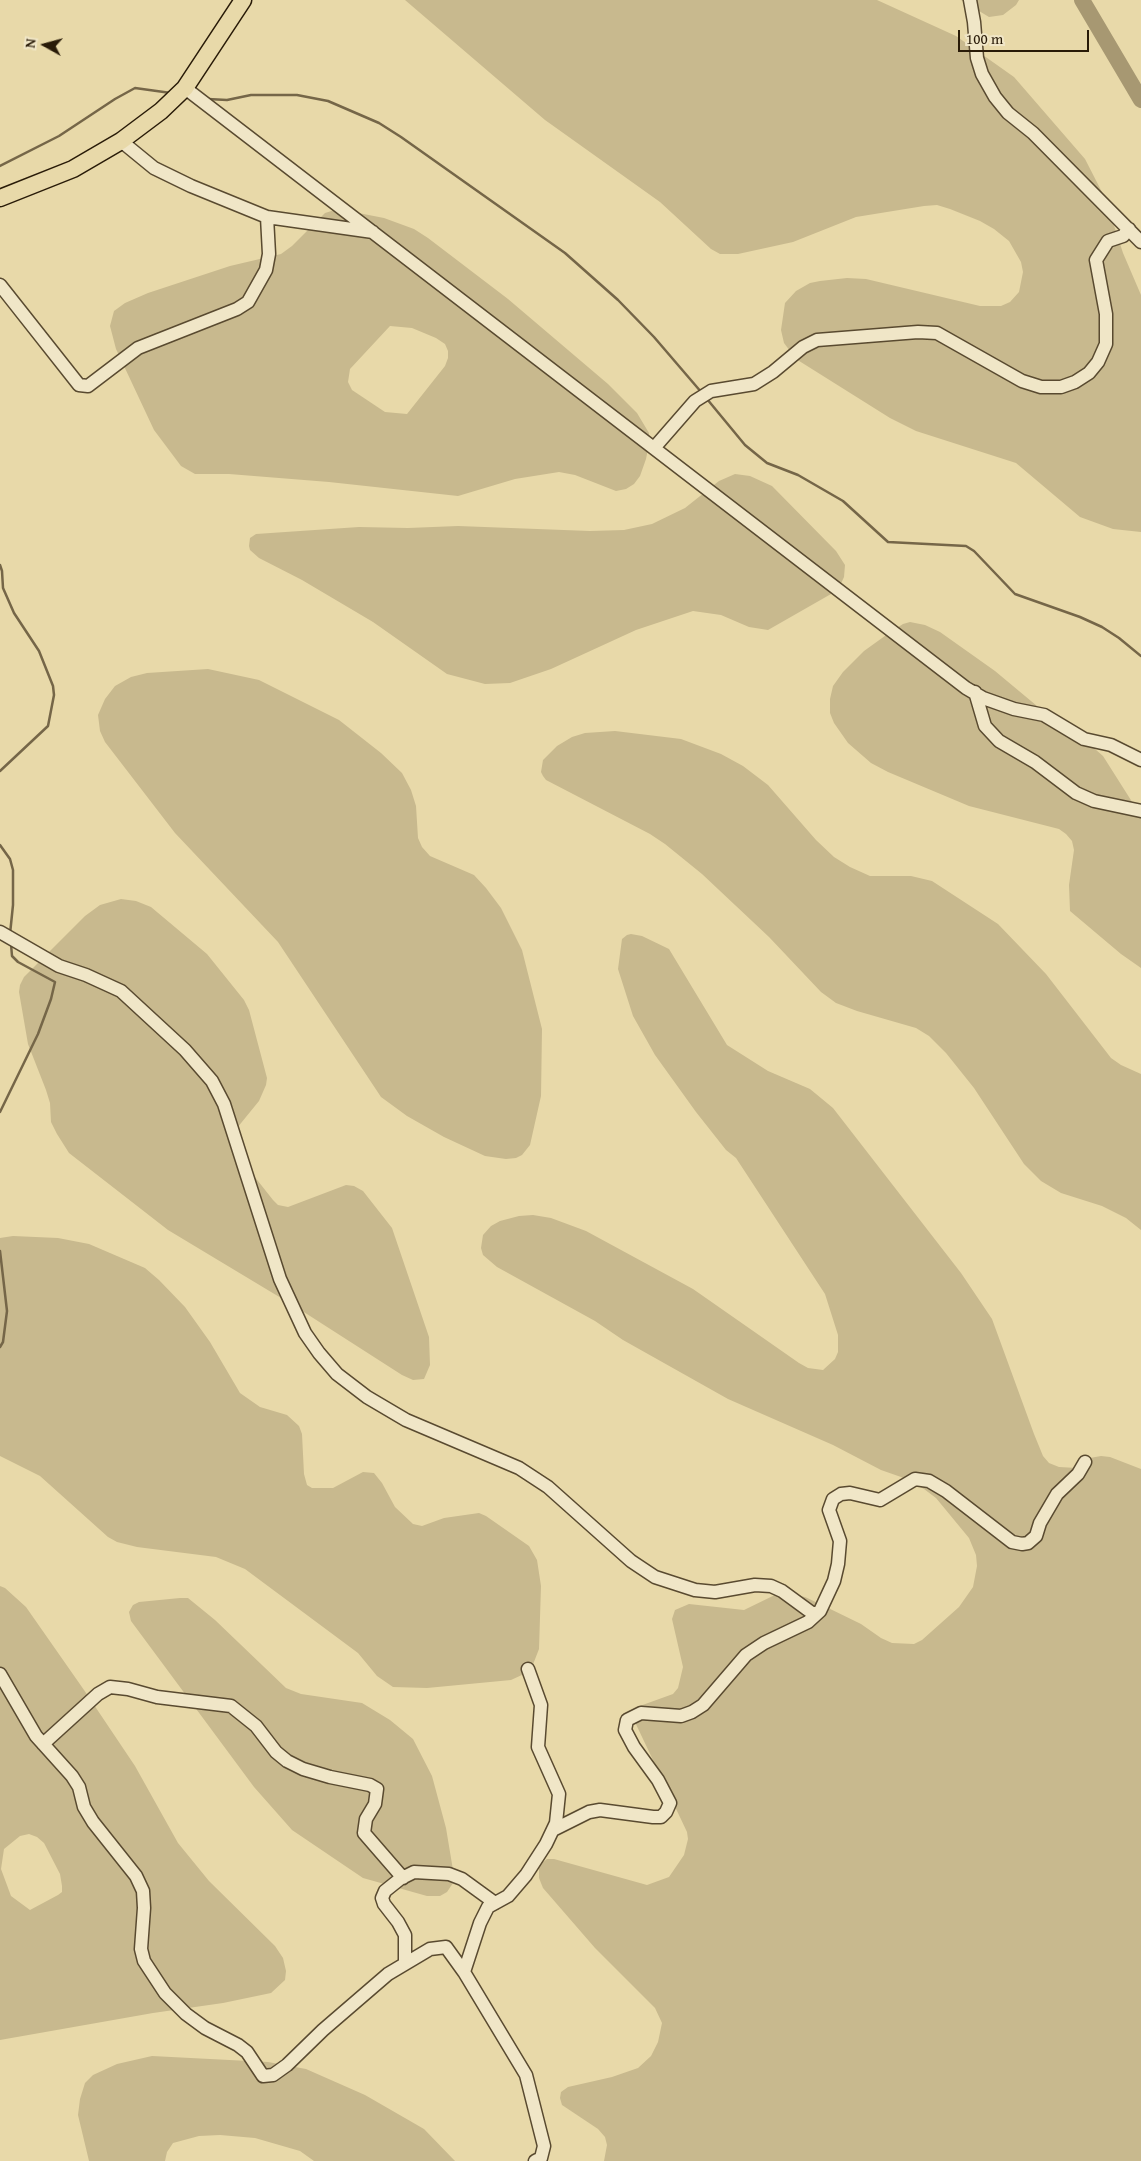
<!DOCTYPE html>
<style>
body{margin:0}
#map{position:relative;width:1141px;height:2161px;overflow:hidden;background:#e8d9a9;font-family:"Gentium Book Plus",serif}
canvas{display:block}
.north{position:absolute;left:20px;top:20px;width:50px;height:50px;-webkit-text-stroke:4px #f0e6c7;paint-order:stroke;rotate:277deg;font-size:14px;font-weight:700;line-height:20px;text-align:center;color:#291b08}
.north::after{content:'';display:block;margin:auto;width:18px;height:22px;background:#291b08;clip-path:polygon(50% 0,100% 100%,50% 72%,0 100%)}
.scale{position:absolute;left:958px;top:30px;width:131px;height:22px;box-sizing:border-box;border:2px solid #291b08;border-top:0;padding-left:6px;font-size:15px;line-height:18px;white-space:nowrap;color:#291b08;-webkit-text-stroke:4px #f0e6c7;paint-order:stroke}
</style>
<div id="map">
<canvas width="1141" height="2161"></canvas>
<div class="north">N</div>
<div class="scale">100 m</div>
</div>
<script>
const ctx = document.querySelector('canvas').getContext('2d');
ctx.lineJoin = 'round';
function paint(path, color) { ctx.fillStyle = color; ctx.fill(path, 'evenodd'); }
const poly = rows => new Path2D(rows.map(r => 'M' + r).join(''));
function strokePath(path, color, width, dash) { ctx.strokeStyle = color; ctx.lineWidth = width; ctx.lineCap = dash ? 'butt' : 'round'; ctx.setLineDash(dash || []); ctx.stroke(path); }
const green = poly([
 [405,0,877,0,956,36,1014,77,1085,159,1105,198,1123,253,1141,295,1141,532,1113,529,1080,517,1016,463,916,431,890,418,796,359,784,343,781,330,785,303,796,291,810,283,820,281,847,278,866,279,980,306,1001,306,1010,302,1019,292,1023,272,1021,262,1009,241,994,229,980,221,950,209,937,205,924,206,856,217,793,242,738,254,720,254,711,249,660,202,545,120],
 [961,0,1019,0,1016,5,1003,15,989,17],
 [338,209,384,218,414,229,428,238,508,299,608,384,637,413,649,433,649,444,646,459,640,476,634,484,626,489,616,491,575,475,559,472,515,479,458,496,329,482,229,474,195,474,181,466,154,430,116,349,110,326,114,311,125,303,148,293,230,266,281,254,292,246,325,213],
 [390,326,412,328,436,338,445,344,448,351,448,358,445,366,407,414,385,412,352,390,348,382,350,369],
 [735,474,750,476,772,486,836,551,845,565,844,577,838,590,768,630,749,627,721,615,693,611,636,630,551,669,510,683,485,684,447,674,373,622,302,580,259,558,250,550,249,546,250,538,256,534,359,527,408,528,458,526,590,531,624,530,652,524,685,508,719,481],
 [910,622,925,625,940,632,995,671,1055,721,1088,743,1103,756,1141,816,1141,968,1121,954,1070,911,1069,885,1074,850,1072,841,1066,834,1059,829,969,806,888,772,871,763,848,743,834,723,830,713,830,699,833,686,843,672,864,651,889,633,903,624],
 [208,669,259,680,339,720,381,753,402,773,411,790,416,806,418,838,422,847,430,856,474,875,486,888,501,908,522,950,542,1029,541,1096,530,1145,522,1155,516,1158,506,1159,485,1156,444,1137,407,1116,381,1097,278,942,175,833,105,742,100,731,98,715,105,699,115,686,131,677,147,673],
 [615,731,681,739,721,754,743,766,768,785,816,840,834,857,850,867,870,876,911,876,932,881,998,924,1046,974,1111,1058,1121,1065,1141,1074,1141,1230,1126,1218,1102,1206,1061,1193,1041,1181,1024,1164,974,1088,946,1053,929,1036,916,1028,857,1011,836,1003,821,992,769,937,702,874,665,844,650,834,546,780,543,776,541,772,543,760,557,746,572,737,585,733],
 [121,899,136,901,151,907,207,954,244,1000,249,1010,267,1078,266,1085,259,1101,237,1128,243,1162,273,1200,278,1205,288,1207,346,1185,354,1186,363,1191,392,1228,429,1337,430,1365,424,1379,413,1380,402,1375,296,1307,168,1230,69,1153,57,1134,51,1122,50,1103,46,1090,28,1044,19,992,20,985,24,977,85,916,100,905],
 [631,934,642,936,669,949,727,1045,768,1071,810,1089,833,1108,961,1273,992,1319,1034,1434,1043,1456,1049,1463,1059,1467,1077,1468,1090,1458,1101,1456,1110,1457,1141,1469,1141,2161,604,2161,607,2145,605,2137,598,2129,562,2105,560,2098,561,2092,568,2087,612,2077,638,2068,651,2056,658,2042,662,2023,655,2008,595,1948,543,1888,539,1878,539,1868,542,1863,547,1859,554,1859,647,1885,669,1877,684,1855,688,1839,687,1832,634,1720,635,1710,637,1707,673,1694,678,1688,683,1667,672,1619,675,1610,689,1604,744,1610,781,1592,805,1597,820,1604,861,1624,881,1638,892,1643,914,1644,922,1640,959,1607,973,1587,977,1566,976,1555,969,1538,936,1498,924,1489,901,1477,881,1470,833,1445,728,1399,623,1340,595,1321,497,1267,483,1255,481,1248,483,1235,491,1226,500,1221,519,1216,533,1215,551,1218,586,1231,693,1289,799,1363,808,1368,823,1370,835,1359,838,1352,838,1335,825,1294,736,1158,726,1150,696,1112,655,1055,633,1016,618,969,622,939,627,935],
 [13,1236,58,1238,89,1244,145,1268,159,1280,185,1307,210,1342,240,1393,260,1407,287,1415,299,1426,302,1434,304,1474,307,1485,312,1488,333,1488,363,1472,374,1473,382,1483,395,1507,413,1524,422,1526,444,1518,479,1513,486,1516,529,1546,537,1560,541,1586,539,1649,532,1667,524,1674,511,1680,427,1688,393,1687,377,1676,358,1653,245,1569,216,1557,137,1547,117,1542,108,1537,40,1476,0,1456,0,1238],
 [0,1586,5,1588,26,1607,84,1690,135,1766,178,1843,209,1881,275,1946,283,1958,286,1971,285,1980,271,1993,223,2003,153,2013,0,2040],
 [29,1834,37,1837,44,1843,60,1874,62,1886,62,1892,58,1895,30,1910,11,1896,1,1869,4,1849,20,1836],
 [180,1598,188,1598,215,1620,286,1688,301,1694,362,1703,390,1720,413,1739,432,1776,446,1828,454,1876,453,1883,447,1892,440,1896,427,1896,363,1878,292,1830,254,1787,131,1621,129,1612,133,1605,139,1602],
 [152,2056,268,2062,306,2069,365,2095,424,2129,455,2161,314,2161,300,2151,255,2138,220,2135,199,2136,173,2143,167,2152,165,2161,89,2161,78,2115,80,2099,85,2083,93,2075,117,2064]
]);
const stream = poly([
 [208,99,227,100,251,95,297,95,328,101,379,123,401,137,565,253,618,300,654,337,702,393],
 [0,166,59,136,115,99,135,88,171,93],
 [707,399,745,445,767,463,798,475,843,501,888,542,966,546,974,551,1015,594,1080,617,1102,627,1119,638,1141,656],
 [0,565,2,571,3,588,14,613,39,651,53,686,54,695,48,726,0,771],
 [0,845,10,859,13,870,13,905,10,934],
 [0,1112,38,1034,51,999,55,982,18,962,12,956,11,944],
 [0,1251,7,1311,3,1342,0,1347]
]);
const river = poly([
 [1082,0,1141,100]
]);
const minor = poly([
 [970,0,974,22,977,58,982,74,995,97,1008,113,1033,133,1141,242],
 [185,88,966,688,983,698,1014,709,1044,715,1084,739,1111,745,1141,760],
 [121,141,154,168,191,186,267,217,373,232],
 [0,285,79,385,88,386,138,348,237,309,248,302,266,270,269,254,267,217],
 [654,448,695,401,711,391,754,384,773,372,803,347,817,340,918,332,937,333,1022,381,1041,387,1061,387,1075,382,1089,373,1098,362,1106,344,1106,314,1096,260,1108,241,1123,236,1129,229],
 [975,692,985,726,999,741,1035,762,1076,793,1094,801,1141,811],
 [0,932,59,966,86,975,121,991,185,1050,212,1081,224,1104,280,1279,305,1333,319,1353,337,1374,367,1397,406,1420,519,1468,548,1487,631,1561,655,1577,695,1590,715,1592,755,1585,771,1586,782,1591,812,1613,816,1613],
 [0,1674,36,1736,72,1776,79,1787,84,1807,93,1822,136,1876,143,1891,144,1908,141,1949,144,1961,165,1993,186,2014,205,2028,238,2045,247,2052,263,2076,273,2075,287,2065,323,2030,388,1974,430,1949,446,1947,464,1972,526,2075,544,2146,541,2158,535,2161],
 [43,1744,98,1694,110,1687,128,1689,157,1697,231,1706,256,1726,276,1752,287,1761,303,1769,330,1777,370,1785,377,1789,375,1804,366,1819,364,1833,403,1878],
 [553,1830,589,1812,600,1810,653,1817,661,1817,666,1812,670,1803,658,1780,634,1747,625,1730,627,1720,641,1713,681,1716,692,1712,703,1705,746,1655,764,1643,808,1622,820,1611,834,1581,838,1564,840,1541,829,1510,833,1499,841,1494,850,1493,880,1500,915,1479,929,1481,946,1491,1012,1542,1022,1544,1028,1543,1036,1536,1040,1523,1057,1494,1078,1474,1085,1462],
 [405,1963,405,1935,398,1922,384,1904,382,1898,385,1891,400,1879,414,1872,449,1874,462,1879,495,1903],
 [464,1972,480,1923,488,1907,508,1896,526,1875,546,1844,556,1823,559,1794,538,1747,541,1705,528,1669]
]);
const major = poly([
 [0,198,73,169,121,141,161,111,185,88,243,0]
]);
paint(green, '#c8b98e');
strokePath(stream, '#756648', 2.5);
strokePath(river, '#a79872', 16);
strokePath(minor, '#594a30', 15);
strokePath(major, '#291b08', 19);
strokePath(minor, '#f0e6c7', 12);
strokePath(major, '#e8d9a9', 16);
</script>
